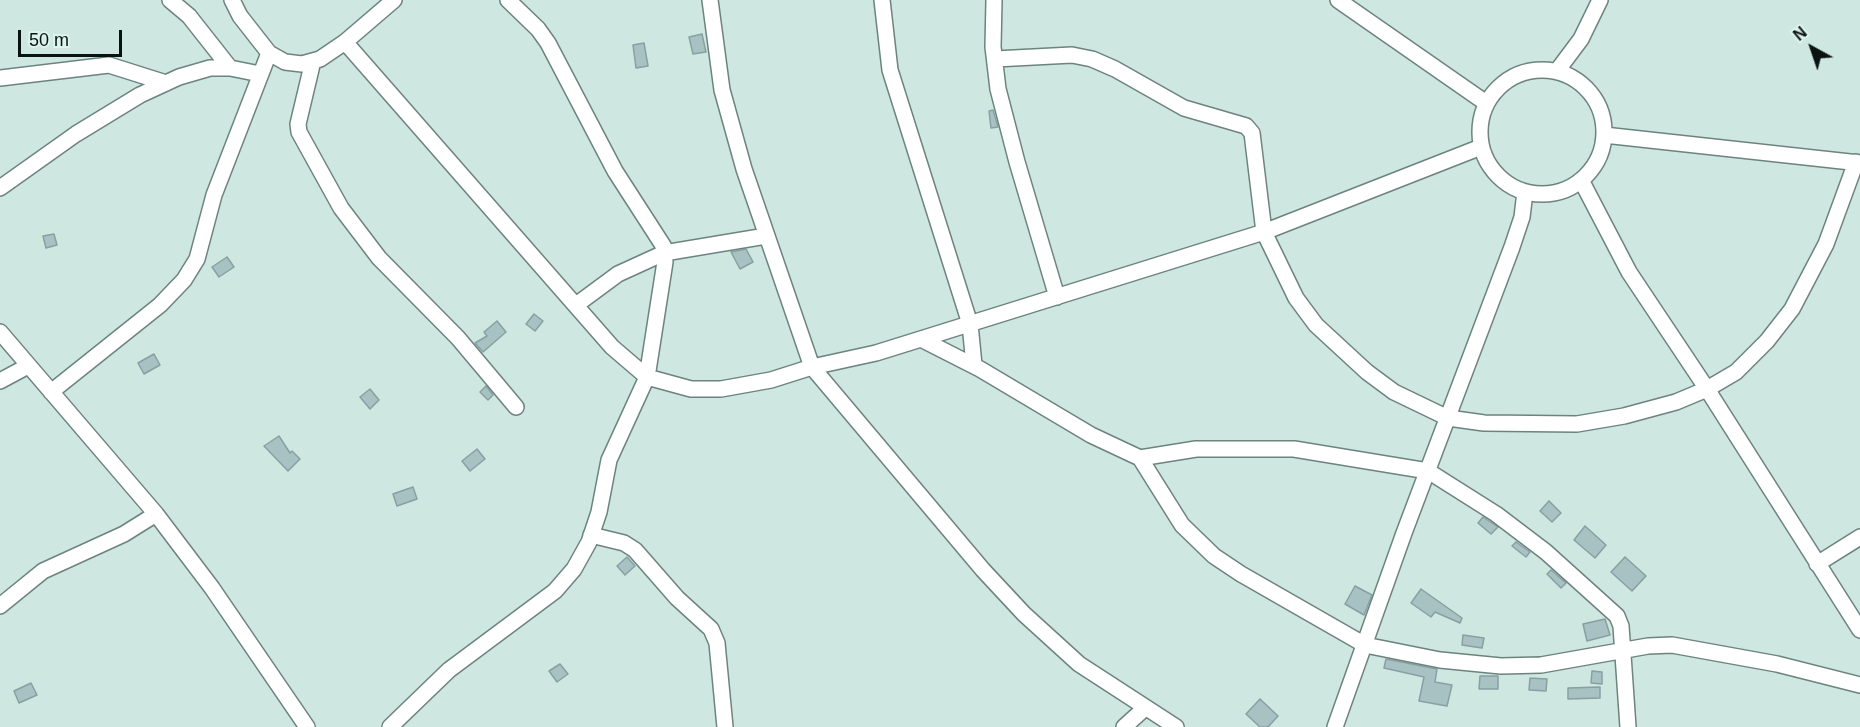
<!DOCTYPE html>
<style>
body{margin:0}
#map{position:relative;width:1860px;height:727px;overflow:hidden;background:#cee7e0;font-family:Helvetica,sans-serif}
canvas{display:block}
.north{position:absolute;left:1782px;top:18px;width:60px;height:60px;-webkit-text-stroke:4px #dbf4ee;paint-order:stroke;rotate:320deg;font-size:16px;font-weight:700;line-height:24px;text-align:center;color:#0b1311}
.north::after{content:'';display:block;margin:auto;width:21px;height:27px;background:#0b1311;clip-path:polygon(50% 0,100% 100%,50% 72%,0 100%)}
.scale{position:absolute;left:18px;top:30px;width:104px;height:27px;box-sizing:border-box;border:3px solid #0b1311;border-top:0;padding-left:8px;font-size:18px;line-height:21px;white-space:nowrap;color:#0b1311;-webkit-text-stroke:4px #dbf4ee;paint-order:stroke}
</style>
<div id="map">
<canvas width="1860" height="727"></canvas>
<div class="north">N</div>
<div class="scale">50 m</div>
</div>
<script>
const ctx = document.querySelector('canvas').getContext('2d');
ctx.lineJoin = 'round';
function paint(path, color) { ctx.fillStyle = color; ctx.fill(path, 'evenodd'); }
const poly = rows => new Path2D(rows.map(r => 'M' + r).join(''));
function strokePath(path, color, width, dash) { ctx.strokeStyle = color; ctx.lineWidth = width; ctx.lineCap = dash ? 'butt' : 'round'; ctx.setLineDash(dash || []); ctx.stroke(path); }
const building = poly([
 [702,34,706,52,693,54,689,37,702,34],
 [644,43,648,66,636,68,633,45,644,43],
 [993,110,998,127,991,128,989,111,993,110],
 [54,234,57,245,46,248,43,236,54,234],
 [746,249,753,262,740,269,731,252,746,249],
 [227,257,234,267,219,277,212,267,227,257],
 [534,314,543,321,535,331,526,324,534,314],
 [497,321,506,332,483,352,475,343,487,336,484,332,497,321],
 [154,354,160,365,144,374,138,363,154,354],
 [486,386,493,395,488,400,480,392,486,386],
 [370,389,379,400,370,409,360,397,370,389],
 [279,436,290,453,292,451,300,459,288,471,264,446,279,436],
 [477,449,485,459,470,471,462,461,477,449],
 [413,487,417,499,397,506,393,494,413,487],
 [1549,501,1561,513,1552,522,1540,511,1549,501],
 [1483,517,1498,527,1491,534,1478,523,1483,517],
 [1585,526,1606,545,1595,558,1574,540,1585,526],
 [1516,542,1530,552,1526,557,1512,546,1516,542],
 [627,557,635,566,625,575,617,566,627,557],
 [1625,557,1646,576,1632,591,1611,572,1625,557],
 [1551,570,1566,583,1561,588,1547,574,1551,570],
 [1355,586,1372,595,1364,615,1345,604,1355,586],
 [1421,589,1462,618,1460,623,1435,612,1431,617,1411,603,1421,589],
 [1605,619,1610,635,1587,641,1583,624,1605,619],
 [1463,635,1484,638,1482,648,1462,645,1463,635],
 [1386,659,1437,669,1435,682,1452,685,1447,706,1419,701,1424,677,1384,668,1386,659],
 [560,664,568,674,557,682,549,671,560,664],
 [1592,671,1602,672,1602,684,1591,683,1592,671],
 [1480,676,1498,676,1498,689,1479,689,1480,676],
 [1530,678,1547,679,1546,691,1529,690,1530,678],
 [31,683,37,695,19,703,14,691,31,683],
 [1600,687,1600,698,1568,699,1568,688,1600,687],
 [1260,699,1278,716,1268,727,1260,727,1246,714,1260,699]
]);
const minor = poly([
 [170,0,189,16,230,68],
 [232,0,240,16,269,53,285,62,302,64,320,59,345,42,394,0],
 [710,0,722,90,744,169,812,367,983,570,1024,614,1079,664,1176,727],
 [882,0,890,70,970,324,974,365],
 [994,0,993,47,998,89,1017,162,1057,297],
 [1338,0,1486,103],
 [345,42,612,347,647,377,691,389,721,389,771,380,812,367,876,353,1264,232,1481,147],
 [995,59,1072,55,1092,59,1115,69,1184,108,1246,126,1252,133,1264,232,1296,298,1316,325,1367,372,1394,392,1448,418,1484,423,1577,424,1624,416,1676,402,1707,389,1736,372,1767,341,1792,309,1826,244,1856,162],
 [313,61,298,124,299,132,341,208,379,258,458,338,516,407],
 '1480 132a62 62 0 1 1 124 0a62 62 0 1 1-124 0Z',
 [1557,71,1581,39,1600,0],
 [0,78,109,65,166,83],
 [1604,135,1860,163],
 [1581,180,1629,272,1707,389,1860,630],
 [0,188,76,134,140,95,179,77,210,68,230,68,260,74],
 [576,305,618,274,664,253,766,236],
 [0,332,156,514,212,588,307,727],
 [921,339,980,369,1091,435,1140,458,1182,525,1214,556,1241,574,1365,645,1440,660,1501,666,1541,665,1648,646,1672,645,1777,664,1860,685],
 [0,381,28,366],
 [51,392,160,305,184,280,197,259,214,195,269,53],
 [1140,458,1196,449,1294,449,1428,471,1496,514,1546,552,1617,616,1621,626,1628,727],
 [591,535,624,543,635,550,677,598,711,629,717,643,725,727],
 [1817,564,1860,537],
 [0,606,43,571,124,534,156,514],
 [390,727,449,670,555,591,574,569,589,542,599,512,609,460,647,377,665,262,664,247,615,171,548,43,538,29,508,0],
 [1124,727,1145,708],
 [1335,727,1404,533,1512,247,1522,217,1525,192]
]);
paint(building, '#a8c1c3');
strokePath(building, '#88a0a2', 1.5);
strokePath(minor, '#6d837e', 18);
strokePath(minor, '#fff', 15);
</script>
